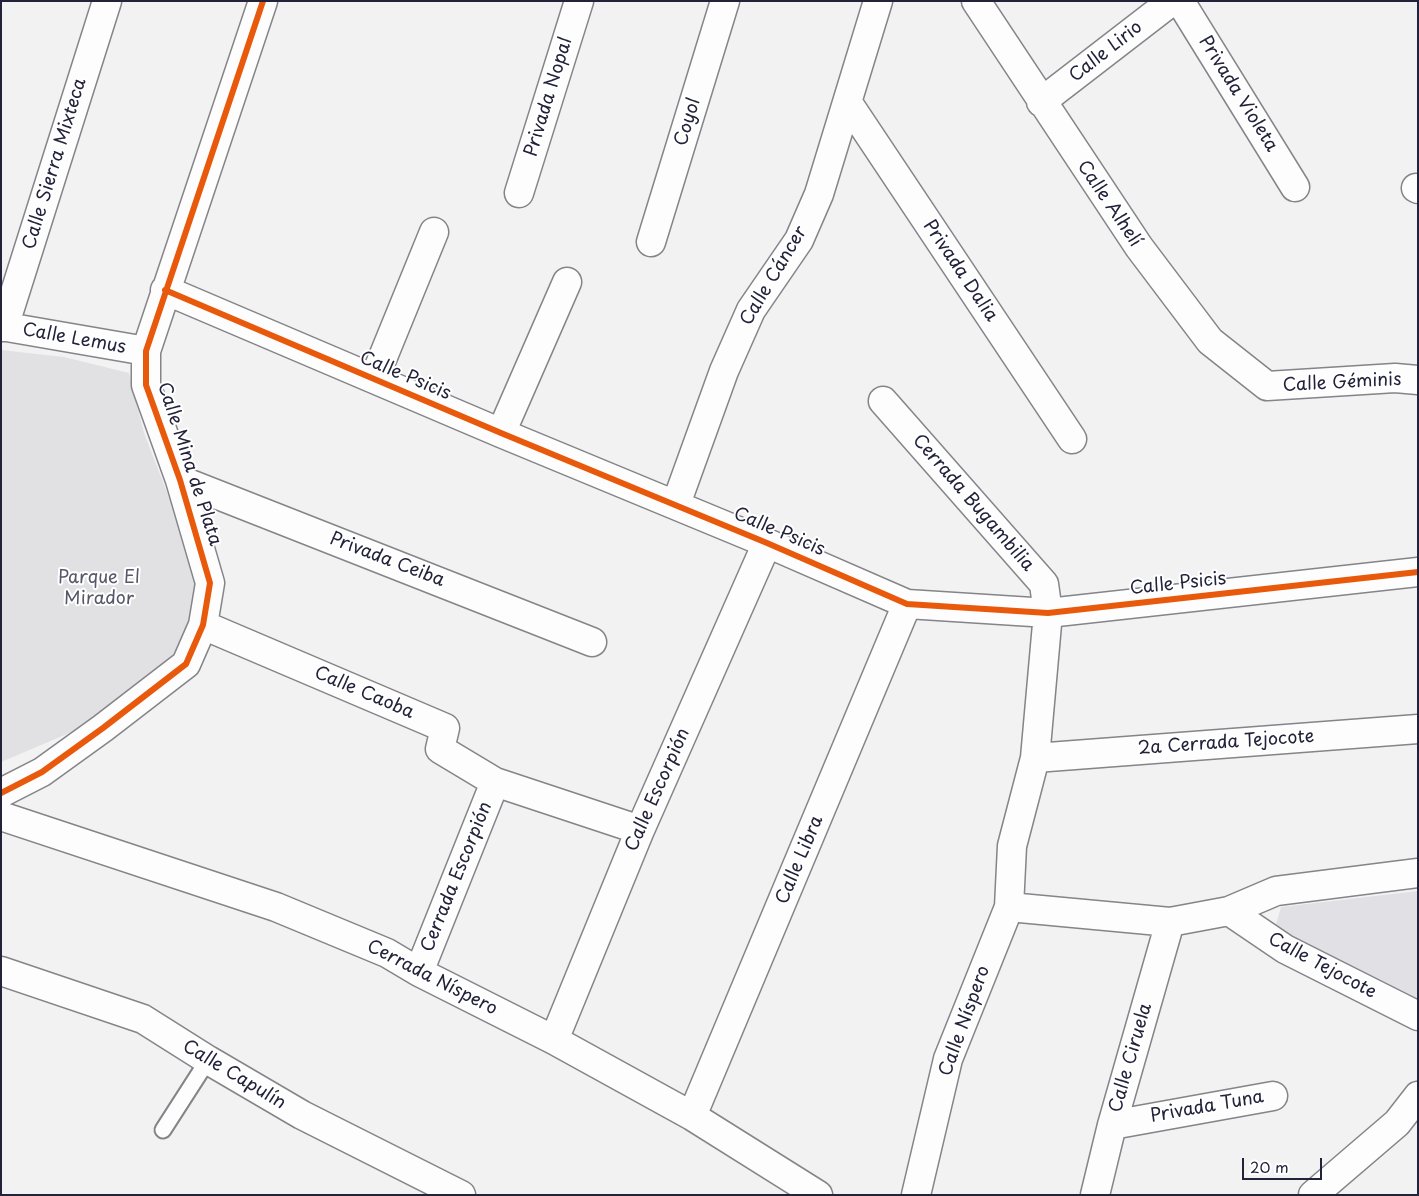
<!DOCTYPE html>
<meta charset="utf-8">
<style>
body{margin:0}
#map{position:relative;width:1419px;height:1196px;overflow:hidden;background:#f2f2f3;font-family:"Playpen Sans",sans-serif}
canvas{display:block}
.frame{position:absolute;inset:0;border:2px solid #22223b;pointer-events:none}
.scale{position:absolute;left:1242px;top:1158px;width:80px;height:22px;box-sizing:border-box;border:2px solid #22223b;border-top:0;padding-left:6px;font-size:15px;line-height:18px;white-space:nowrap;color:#22223b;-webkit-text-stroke:4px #fff;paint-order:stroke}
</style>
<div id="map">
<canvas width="1419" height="1196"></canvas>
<div class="frame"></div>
<div class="scale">20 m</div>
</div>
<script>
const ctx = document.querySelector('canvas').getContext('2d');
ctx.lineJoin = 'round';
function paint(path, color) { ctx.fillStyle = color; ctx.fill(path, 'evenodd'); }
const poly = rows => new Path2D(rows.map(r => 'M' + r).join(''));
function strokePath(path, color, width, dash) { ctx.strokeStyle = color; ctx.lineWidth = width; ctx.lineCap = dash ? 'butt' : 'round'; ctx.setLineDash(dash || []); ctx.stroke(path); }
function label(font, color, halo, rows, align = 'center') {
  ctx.font = font + ' "Playpen Sans",sans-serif'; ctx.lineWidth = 4; ctx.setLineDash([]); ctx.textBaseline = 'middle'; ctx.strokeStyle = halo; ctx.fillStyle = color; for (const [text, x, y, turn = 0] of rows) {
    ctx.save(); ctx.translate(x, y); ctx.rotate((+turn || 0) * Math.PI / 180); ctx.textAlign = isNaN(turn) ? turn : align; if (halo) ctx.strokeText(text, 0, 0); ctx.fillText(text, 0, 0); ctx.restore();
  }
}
const built = poly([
 [1418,891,1418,1005,1274,931,1281,907]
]);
const green = poly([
 [1,350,64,357,129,373,144,433,201,580,197,618,169,660,107,717,1,762]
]);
const lane = poly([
 [163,1130,208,1060]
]);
const street = poly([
 [976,1,1139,247,1210,341,1267,386,1395,378,1418,380],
 [1180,1,1295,187],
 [1041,102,1172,1],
 [848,103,1072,439],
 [1416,188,1418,189],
 [519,193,579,1],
 [651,242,725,1],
 [165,290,501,433,767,543,907,604,1048,613,1418,572],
 [1,326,146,351],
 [4,327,107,1],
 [374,379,434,232],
 [883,401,1044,584,1048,613,1035,758,1012,846,1009,907,948,1059,916,1195],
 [501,433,567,282],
 [180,480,592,642],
 [676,504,724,371,751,310,799,240,819,194,878,1],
 [203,625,445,728,440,749,495,782,640,830],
 [1035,758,1418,729],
 [1,793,42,772,103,728,186,664,203,625,210,583,180,480,146,385,146,351,263,1],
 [1,816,276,907,387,953,419,972,554,1040,692,1116,818,1195],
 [1009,907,1170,922,1229,911,1276,891,1418,873],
 [1229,911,1285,949,1418,1016],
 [1,971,143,1019,208,1060,302,1115,461,1195],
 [419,972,495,782],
 [554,1040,640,830,767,543],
 [692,1116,907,604],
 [1112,1125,1273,1096],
 [1095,1195,1112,1125,1170,922],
 [1313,1195,1397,1123,1418,1096]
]);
const cycleway = poly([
 [165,290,501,433,767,543,907,604,1048,613,1418,572],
 [1,793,42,772,103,728,186,664,203,625,210,583,180,480,146,385,146,351,263,1]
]);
const streetNames = [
 ["Calle Lirio",1106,52,-38],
 ["Privada Violeta",1238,94,58],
 ["Privada Nopal",549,97,-73],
 ["Coyol",688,122,-73],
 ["Calle Sierra Mixteca",55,164,-73],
 ["Calle Alhelí",1109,204,56],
 ["Privada Dalia",960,271,56],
 ["Calle Cáncer",774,276,-59],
 ["Calle Lemus",74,339,10],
 ["Calle Psicis",405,376,23],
 ["Calle Géminis",1342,383,-3],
 ["Calle Mina de Plata",189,464,72],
 ["Cerrada Bugambilia",973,503,49],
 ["Calle Psicis",779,532,23],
 ["Privada Ceiba",387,560,21],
 ["Calle Psicis",1178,584,-6],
 ["Calle Caoba",364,693,23],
 ["2a Cerrada Tejocote",1226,743,-4],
 ["Calle Escorpión",658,790,-66],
 ["Calle Libra",800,860,-67],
 ["Cerrada Escorpión",457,877,-68],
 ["Calle Tejocote",1322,966,28],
 ["Cerrada Níspero",432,978,27],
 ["Calle Níspero",965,1021,-70],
 ["Calle Ciruela",1131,1058,-74],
 ["Calle Capulín",234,1075,31],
 ["Privada Tuna",1207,1107,-10]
];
const parkNames = [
 ["Parque El",99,578],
 ["Mirador",99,599]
];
paint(built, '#e1e1e5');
paint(green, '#e1e1e4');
strokePath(lane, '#848489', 19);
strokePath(street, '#848489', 31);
strokePath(lane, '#fdfdfd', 15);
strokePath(street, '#fdfdfd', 28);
strokePath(cycleway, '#e8590c', 6);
label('18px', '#22223b', '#fff', streetNames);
label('18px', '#57576a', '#fff', parkNames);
</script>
